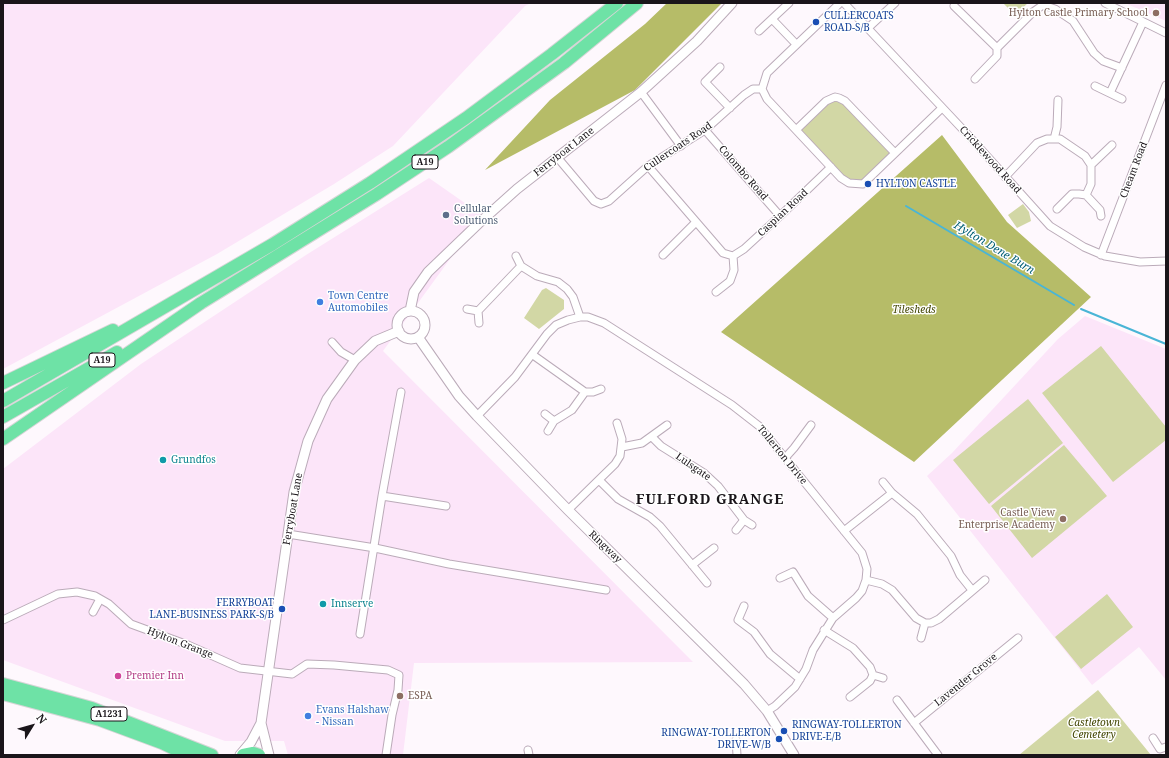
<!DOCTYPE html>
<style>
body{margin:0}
#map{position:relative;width:1169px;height:758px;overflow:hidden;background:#fef8fd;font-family:"Noto Serif",serif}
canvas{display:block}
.frame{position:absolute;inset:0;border:4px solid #1a151a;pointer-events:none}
.north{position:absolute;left:12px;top:706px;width:40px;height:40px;-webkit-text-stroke:3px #fff;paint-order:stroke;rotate:53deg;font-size:11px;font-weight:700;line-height:16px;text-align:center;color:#1a151a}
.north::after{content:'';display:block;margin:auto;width:14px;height:18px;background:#1a151a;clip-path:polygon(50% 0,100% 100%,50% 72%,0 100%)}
</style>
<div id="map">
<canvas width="1169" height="758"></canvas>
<div class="frame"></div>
<div class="north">N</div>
</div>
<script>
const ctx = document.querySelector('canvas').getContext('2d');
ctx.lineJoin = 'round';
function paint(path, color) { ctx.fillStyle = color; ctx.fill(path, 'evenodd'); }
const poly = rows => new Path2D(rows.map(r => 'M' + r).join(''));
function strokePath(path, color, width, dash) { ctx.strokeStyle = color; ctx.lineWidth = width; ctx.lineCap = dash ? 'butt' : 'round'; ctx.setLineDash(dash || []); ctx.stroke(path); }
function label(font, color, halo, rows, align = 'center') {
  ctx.font = font + ' "Noto Serif",serif'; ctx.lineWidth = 3; ctx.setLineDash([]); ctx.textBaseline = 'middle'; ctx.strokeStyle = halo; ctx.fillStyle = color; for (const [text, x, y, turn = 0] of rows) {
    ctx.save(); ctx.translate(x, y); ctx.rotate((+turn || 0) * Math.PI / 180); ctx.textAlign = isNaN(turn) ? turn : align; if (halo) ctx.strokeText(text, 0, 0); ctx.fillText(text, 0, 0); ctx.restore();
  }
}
const built = poly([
 [3,3,531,3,525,6,393,146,334,184,217,254,3,369],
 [1128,3,1166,3,1166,21,1127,4],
 [429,178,482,215,383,351,693,662,414,663,403,755,288,755,284,741,225,741,3,660,3,469,141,364,306,255],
 [1085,316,1166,349,1166,680,1139,647,1092,685,927,476,952,453,1058,339]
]);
const green = poly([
 [1003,3,1028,3,1015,15],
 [839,98,894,152,869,179,849,183,797,129,826,101],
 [1023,204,1029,212,1031,221,1017,228,1008,215],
 [546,288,564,300,564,309,539,329,524,318,542,290],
 [1101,346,1166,427,1166,440,1113,482,1042,393],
 [1028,399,1063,443,989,504,953,460],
 [1064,445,1107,496,1032,558,991,506],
 [1107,594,1133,627,1081,669,1055,637],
 [1098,690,1151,755,1019,755]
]);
const forest = poly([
 [667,3,722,3,635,90,485,170,550,100,645,24],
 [942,135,1007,222,1091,297,914,462,721,332]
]);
const stream = poly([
 [906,206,1074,305],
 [1081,309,1166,344]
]);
const minor = poly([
 [840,3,767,73,762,89,767,99,841,178,849,183,863,184,942,108],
 [844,3,968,135,1050,226,1084,247,1105,256,1140,262,1166,261],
 [1105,3,1166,33],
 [954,6,997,48,997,56,975,79],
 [772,19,796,44],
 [868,28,895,3],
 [759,31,789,3],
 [997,48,1033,12,1043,5,1055,9,1073,21,1094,53,1103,61,1122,68],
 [720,67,705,82,730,108],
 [1095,86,1122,99],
 [641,92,681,146],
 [1110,93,1143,22],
 [797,129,826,101,835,97,839,98,845,101,894,152],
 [705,130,780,216],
 [1054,139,1057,127,1058,100],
 [557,157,594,201,601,204,609,201,648,166,705,130,744,95,753,89,762,89],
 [1091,165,1112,145],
 [648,166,723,253,733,256,744,249,780,216,831,167],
 [1005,177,1037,143,1047,139,1060,139,1085,156,1091,165,1091,184,1086,195],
 [1057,209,1072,194,1079,194,1086,195,1100,210,1101,216],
 [663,255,695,223],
 [1101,255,1166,85],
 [516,256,521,266],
 [716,292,730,281,734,270,733,256],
 [467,309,478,311],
 [479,323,478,311,521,266,537,276,558,282,567,289,573,297,580,317],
 [332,342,341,352,355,360],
 [533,355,585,392,572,410,554,421,548,431],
 [585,392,593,392,601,389],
 [545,414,554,421],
 [477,416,515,377,547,334,556,325,568,320,580,317,588,317,604,323,732,405,759,426,862,553,867,569,866,580,862,591,856,598,833,618,813,650,806,669,795,687,775,706,767,711],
 [652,437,661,446,704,473,718,486,744,520,752,525],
 [622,447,642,443,667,425],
 [785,458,794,448,811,425],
 [599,480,618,499,650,517,660,526,707,583],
 [883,482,892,493,917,514,951,556,960,575,972,590],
 [382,496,446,506],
 [568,510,615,464,620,456,622,439,617,423],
 [736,530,744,520],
 [844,531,892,493],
 [288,534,375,548,449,564,606,590],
 [692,565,714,548],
 [780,578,793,572,808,596,833,618],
 [866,580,882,584,892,590,916,618,925,623,931,623,939,619,985,580],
 [744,606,738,620,754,632,770,654,800,679],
 [93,612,100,599],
 [3,620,58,594,77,592,95,596,109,604,131,624,188,645,240,668,292,674,307,664,334,665,388,670,399,675,398,690,392,715,386,755],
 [824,630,853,648,870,667,873,675,870,681,850,697],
 [360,634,382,496,401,392],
 [921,638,925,623],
 [873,675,883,678],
 [897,700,938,755],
 [914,723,1018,638],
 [1153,738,1160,749,1166,747],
 [736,740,737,755],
 [528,750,529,755]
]);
const tertiary = poly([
 [410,311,414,292,428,272,478,224,517,189,641,92,697,41,732,3],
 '397 325a14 14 0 1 1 28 0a14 14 0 1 1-28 0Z',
 [418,337,459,396,477,416,568,510,744,684,767,711,794,755],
 [240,755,251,742,261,723],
 [269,755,261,723,294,492,308,441,327,399,355,360,375,341,399,331]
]);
const trunk = poly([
 [3,383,113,330],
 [3,401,273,244,370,183,466,118,552,54,617,3],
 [3,417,117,352],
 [3,439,201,303,377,194,448,147,564,63,637,3],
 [3,684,92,708,212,755],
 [3,694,100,720,162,743,187,755],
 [243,755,253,753,259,755]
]);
const markers = [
 [1156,13,4,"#8d6e63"],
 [816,22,4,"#1a4fb4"],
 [868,184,4,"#1a4fb4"],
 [446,215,4,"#5c6f8a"],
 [320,302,4,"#3f7fe0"],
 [163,460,4,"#0f9aa8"],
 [1063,519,4,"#8d6e63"],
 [323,604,4,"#0f9aa8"],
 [282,609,4,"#1a4fb4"],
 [118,676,4,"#d1479c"],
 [400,696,4,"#8d6e63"],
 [308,716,4,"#3f7fe0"],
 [784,731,4,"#1a4fb4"],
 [779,739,4,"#1a4fb4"]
];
const shields = [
 [425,162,26],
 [102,360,26],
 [109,714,36]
];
const shieldNames = [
 ["A19",425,162],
 ["A19",102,360],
 ["A1231",109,714]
];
const educationNames = [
 ["Hylton Castle Primary School",1148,13],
 ["Castle View",1055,513],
 ["Enterprise Academy",1055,525],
 ["ESPA",408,696,"left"]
];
const transitNames = [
 ["CULLERCOATS",824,16],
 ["ROAD-S/B",824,28],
 ["HYLTON CASTLE",876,184],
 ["FERRYBOAT",274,603,"right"],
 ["LANE-BUSINESS PARK-S/B",274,615,"right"],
 ["RINGWAY-TOLLERTON",792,725],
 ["DRIVE-E/B",792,737],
 ["RINGWAY-TOLLERTON",771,733,"right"],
 ["DRIVE-W/B",771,745,"right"]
];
const streetNames = [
 ["Cullercoats Road",678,147,-34],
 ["Ferryboat Lane",564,152,-38],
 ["Cricklewood Road",990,160,48],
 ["Cheam Road",1134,170,-69],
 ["Colombo Road",743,173,49],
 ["Caspian Road",783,213,-43],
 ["Tollerton Drive",782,455,51],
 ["Lulsgate",693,467,35],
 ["Ferryboat Lane",293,509,-80],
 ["Ringway",605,547,44],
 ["Hylton Grange",180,643,21],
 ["Lavender Grove",966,680,-39]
];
const serviceNames = [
 ["Cellular",454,209],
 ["Solutions",454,221]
];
const shopNames = [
 ["Town Centre",328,296],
 ["Automobiles",328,308],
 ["Evans Halshaw",316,710],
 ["- Nissan",316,722]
];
const parkNames = [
 ["Tilesheds",914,310],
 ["Castletown",1094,723],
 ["Cemetery",1094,735]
];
const cultureNames = [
 ["Grundfos",171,460],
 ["Innserve",331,604]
];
const hotelNames = [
 ["Premier Inn",126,676]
];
const waterNames = [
 ["Hylton Dene Burn",994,248,31]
];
const districtNames = [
 ["FULFORD GRANGE",710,500]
];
paint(built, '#fce5f9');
paint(green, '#d2d7a5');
paint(forest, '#b6bc68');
strokePath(stream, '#49b5d6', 2);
strokePath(minor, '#bbabb9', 9);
strokePath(tertiary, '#bbabb9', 11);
strokePath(trunk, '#d6d5d6', 14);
strokePath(minor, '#fff', 7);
strokePath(tertiary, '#fff', 9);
strokePath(trunk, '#6ee2a6', 12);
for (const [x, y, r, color] of markers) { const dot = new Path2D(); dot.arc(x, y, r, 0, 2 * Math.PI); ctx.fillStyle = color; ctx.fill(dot); strokePath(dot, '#fff', 1.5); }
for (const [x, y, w] of shields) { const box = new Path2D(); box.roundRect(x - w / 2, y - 7, w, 14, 3); ctx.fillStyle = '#fff'; ctx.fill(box); strokePath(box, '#1a151a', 1); }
label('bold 9px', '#1a151a', null, shieldNames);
label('10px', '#785e54', '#fff', educationNames, 'right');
label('10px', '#164399', '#fff', transitNames, 'left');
label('10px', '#1a151a', '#fff', streetNames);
label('10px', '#4e5e75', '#fff', serviceNames, 'left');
label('10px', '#366cbe', '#fff', shopNames, 'left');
label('italic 10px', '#444704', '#fff', parkNames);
label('10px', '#0d838f', '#fff', cultureNames, 'left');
label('10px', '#b23c85', '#fff', hotelNames, 'left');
label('italic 11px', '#005e74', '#fff', waterNames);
ctx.letterSpacing = '1px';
label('bold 14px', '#1a151a', '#fff', districtNames);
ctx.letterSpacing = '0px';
</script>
